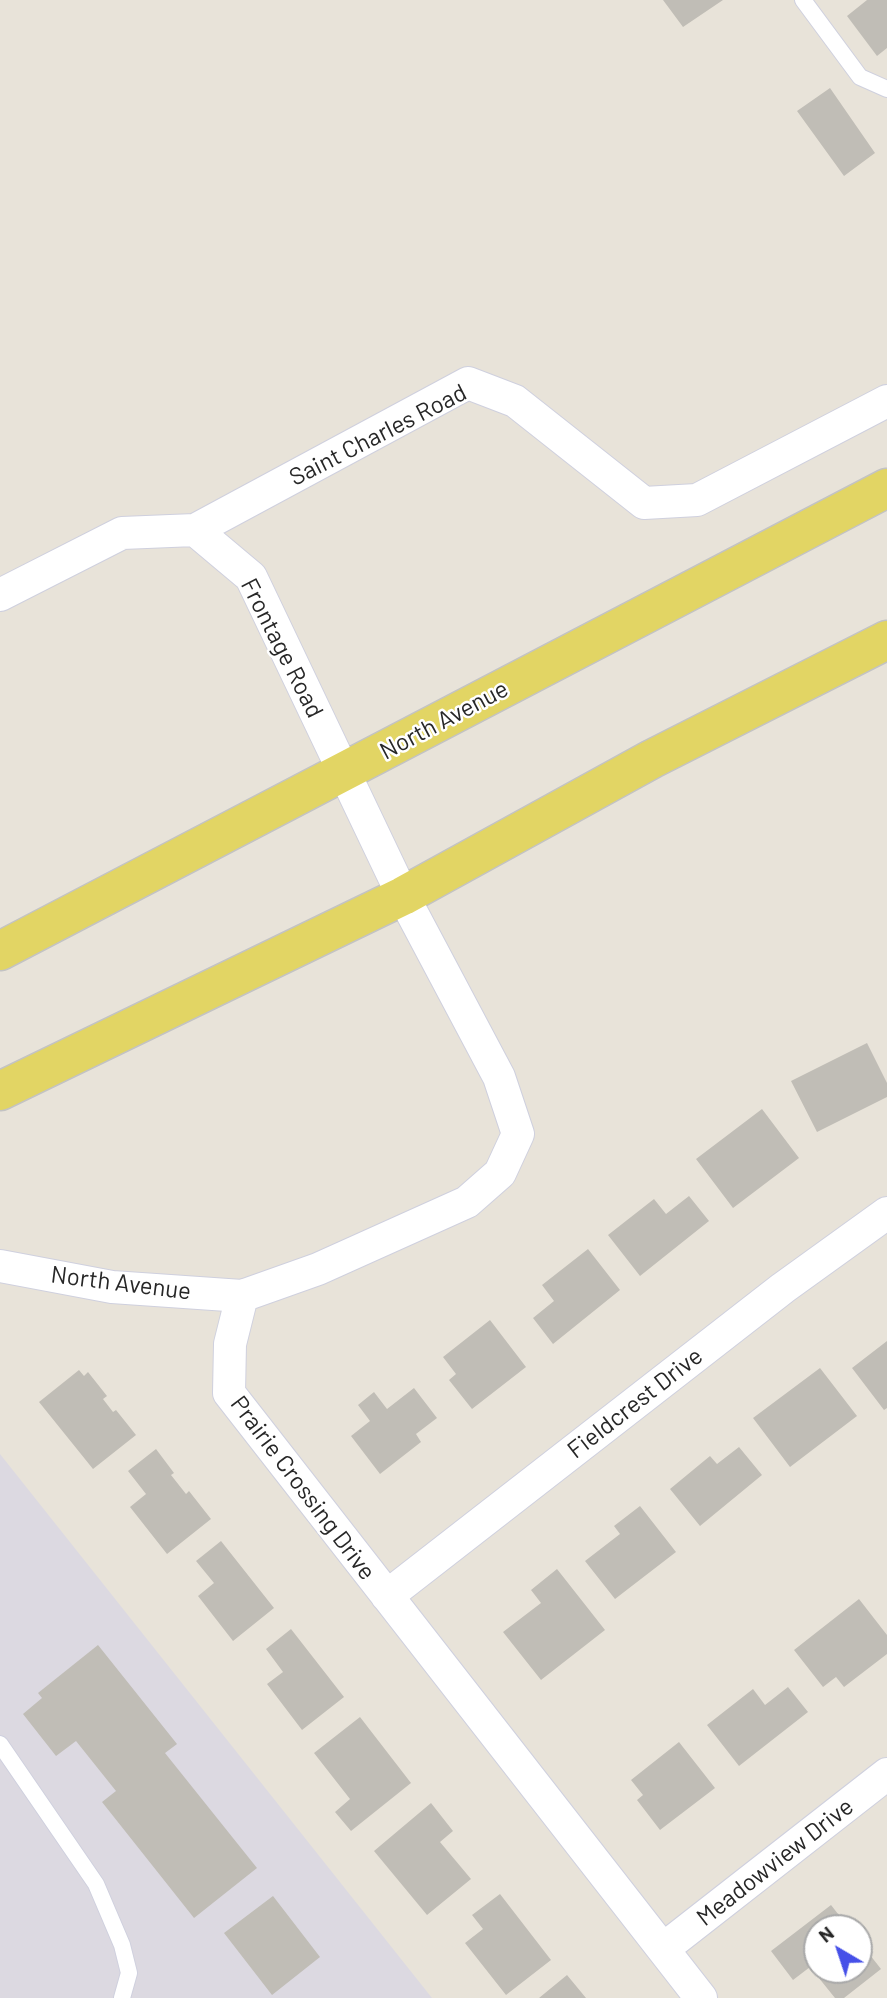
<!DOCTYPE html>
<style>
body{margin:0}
#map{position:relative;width:887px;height:1998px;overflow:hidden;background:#e8e3d9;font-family:Barlow,sans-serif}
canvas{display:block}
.north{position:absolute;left:803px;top:1914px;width:70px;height:70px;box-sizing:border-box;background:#fff;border:2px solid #a9a9a9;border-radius:50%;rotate:321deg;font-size:19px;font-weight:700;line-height:28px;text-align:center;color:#272727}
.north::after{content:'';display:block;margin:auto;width:24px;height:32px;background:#4650e8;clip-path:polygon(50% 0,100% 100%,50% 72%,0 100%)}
</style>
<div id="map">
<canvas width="887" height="1998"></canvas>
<div class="north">N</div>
</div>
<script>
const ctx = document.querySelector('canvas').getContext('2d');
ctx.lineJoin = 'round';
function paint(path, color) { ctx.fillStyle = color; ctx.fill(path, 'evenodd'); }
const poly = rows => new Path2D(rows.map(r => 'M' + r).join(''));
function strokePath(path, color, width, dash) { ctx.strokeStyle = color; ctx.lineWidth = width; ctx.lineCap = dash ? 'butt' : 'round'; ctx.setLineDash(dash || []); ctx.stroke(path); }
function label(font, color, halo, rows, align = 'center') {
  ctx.font = font + ' Barlow,sans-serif'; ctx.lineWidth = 5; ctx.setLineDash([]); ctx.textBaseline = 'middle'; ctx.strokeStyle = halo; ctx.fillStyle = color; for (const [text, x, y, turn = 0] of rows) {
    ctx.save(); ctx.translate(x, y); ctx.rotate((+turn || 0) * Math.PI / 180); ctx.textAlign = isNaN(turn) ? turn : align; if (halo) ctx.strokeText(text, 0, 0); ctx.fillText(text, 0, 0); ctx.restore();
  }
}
const industrial = poly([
 [0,1454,432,1998,0,1998]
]);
const building = poly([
 [663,0,723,0,683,27],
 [867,0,887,0,887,48,877,56,847,16],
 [830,88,875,153,844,176,797,111],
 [867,1043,887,1083,887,1097,817,1132,791,1081],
 [762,1109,799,1158,733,1208,696,1159],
 [689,1196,709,1221,640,1276,608,1235,654,1199,666,1214],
 [588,1249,620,1290,553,1344,533,1318,554,1301,542,1285],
 [490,1320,526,1367,472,1409,449,1380,456,1374,443,1357],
 [887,1341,887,1408,884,1410,852,1368],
 [820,1368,857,1416,790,1467,753,1418],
 [79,1370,84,1376,88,1372,107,1396,103,1399,113,1412,116,1410,136,1435,93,1469,39,1402],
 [414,1388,437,1418,416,1434,421,1442,380,1474,351,1436,370,1421,358,1405,374,1392,387,1409],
 [739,1447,762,1475,700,1526,670,1489,710,1456,717,1464],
 [156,1449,174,1473,171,1475,186,1494,189,1491,211,1519,167,1554,130,1507,146,1494,128,1471],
 [640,1506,676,1552,615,1599,585,1561,620,1534,614,1526],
 [221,1541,274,1608,233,1641,198,1596,214,1583,196,1561],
 [557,1569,605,1630,541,1680,503,1632,541,1603,531,1590],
 [859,1599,887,1635,887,1654,844,1687,836,1677,823,1687,794,1650],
 [291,1629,344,1697,302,1730,267,1684,283,1672,266,1649],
 [98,1645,177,1744,165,1753,257,1868,194,1918,102,1802,116,1791,76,1741,56,1756,23,1714,42,1698,38,1693],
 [788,1687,808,1712,739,1766,707,1725,753,1689,765,1705],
 [360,1717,411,1783,351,1831,335,1812,350,1799,314,1753],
 [679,1742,715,1788,660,1830,637,1800,643,1795,631,1780],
 [431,1803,453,1831,440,1842,471,1879,427,1915,374,1851],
 [500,1894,551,1960,506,1995,465,1943,483,1929,472,1915],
 [273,1896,320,1957,272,1995,224,1933],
 [831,1905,849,1928,817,1928,817,1970,859,1970,859,1941,881,1969,844,1998,835,1998,810,1967,793,1980,771,1951],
 [567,1975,586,1998,539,1998]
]);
const service = poly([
 [803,0,860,77,887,89],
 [0,1744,96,1884,122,1945,129,1973,122,1998]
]);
const minor = poly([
 [195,530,468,383,515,401,644,503,697,500,887,401],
 [0,595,122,533,195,530,251,577,403,896,499,1077,518,1134,500,1173,467,1202,318,1269,242,1296,230,1344,229,1393,701,1998],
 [0,1266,112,1287,242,1296],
 [387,1596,783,1288,887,1213],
 [663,1949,887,1774]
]);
const primary = poly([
 [0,951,887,488],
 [0,1091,403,896,652,759,887,640]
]);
const streetNames = [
 ["Saint Charles Road",378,435,-27],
 ["Frontage Road",282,648,63],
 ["North Avenue",444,720,-28],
 ["North Avenue",121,1283,7],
 ["Fieldcrest Drive",635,1403,-38],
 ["Prairie Crossing Drive",303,1488,53],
 ["Meadowview Drive",775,1862,-38]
];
paint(industrial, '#dcd9e1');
paint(building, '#c0bdb6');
strokePath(service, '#cfd0de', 18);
strokePath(minor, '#cfd0de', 34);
strokePath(primary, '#c3c3c3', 41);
strokePath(service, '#fff', 16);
strokePath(minor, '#fff', 32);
strokePath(primary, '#e2d564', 38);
label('24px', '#272727', '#fff', streetNames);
</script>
